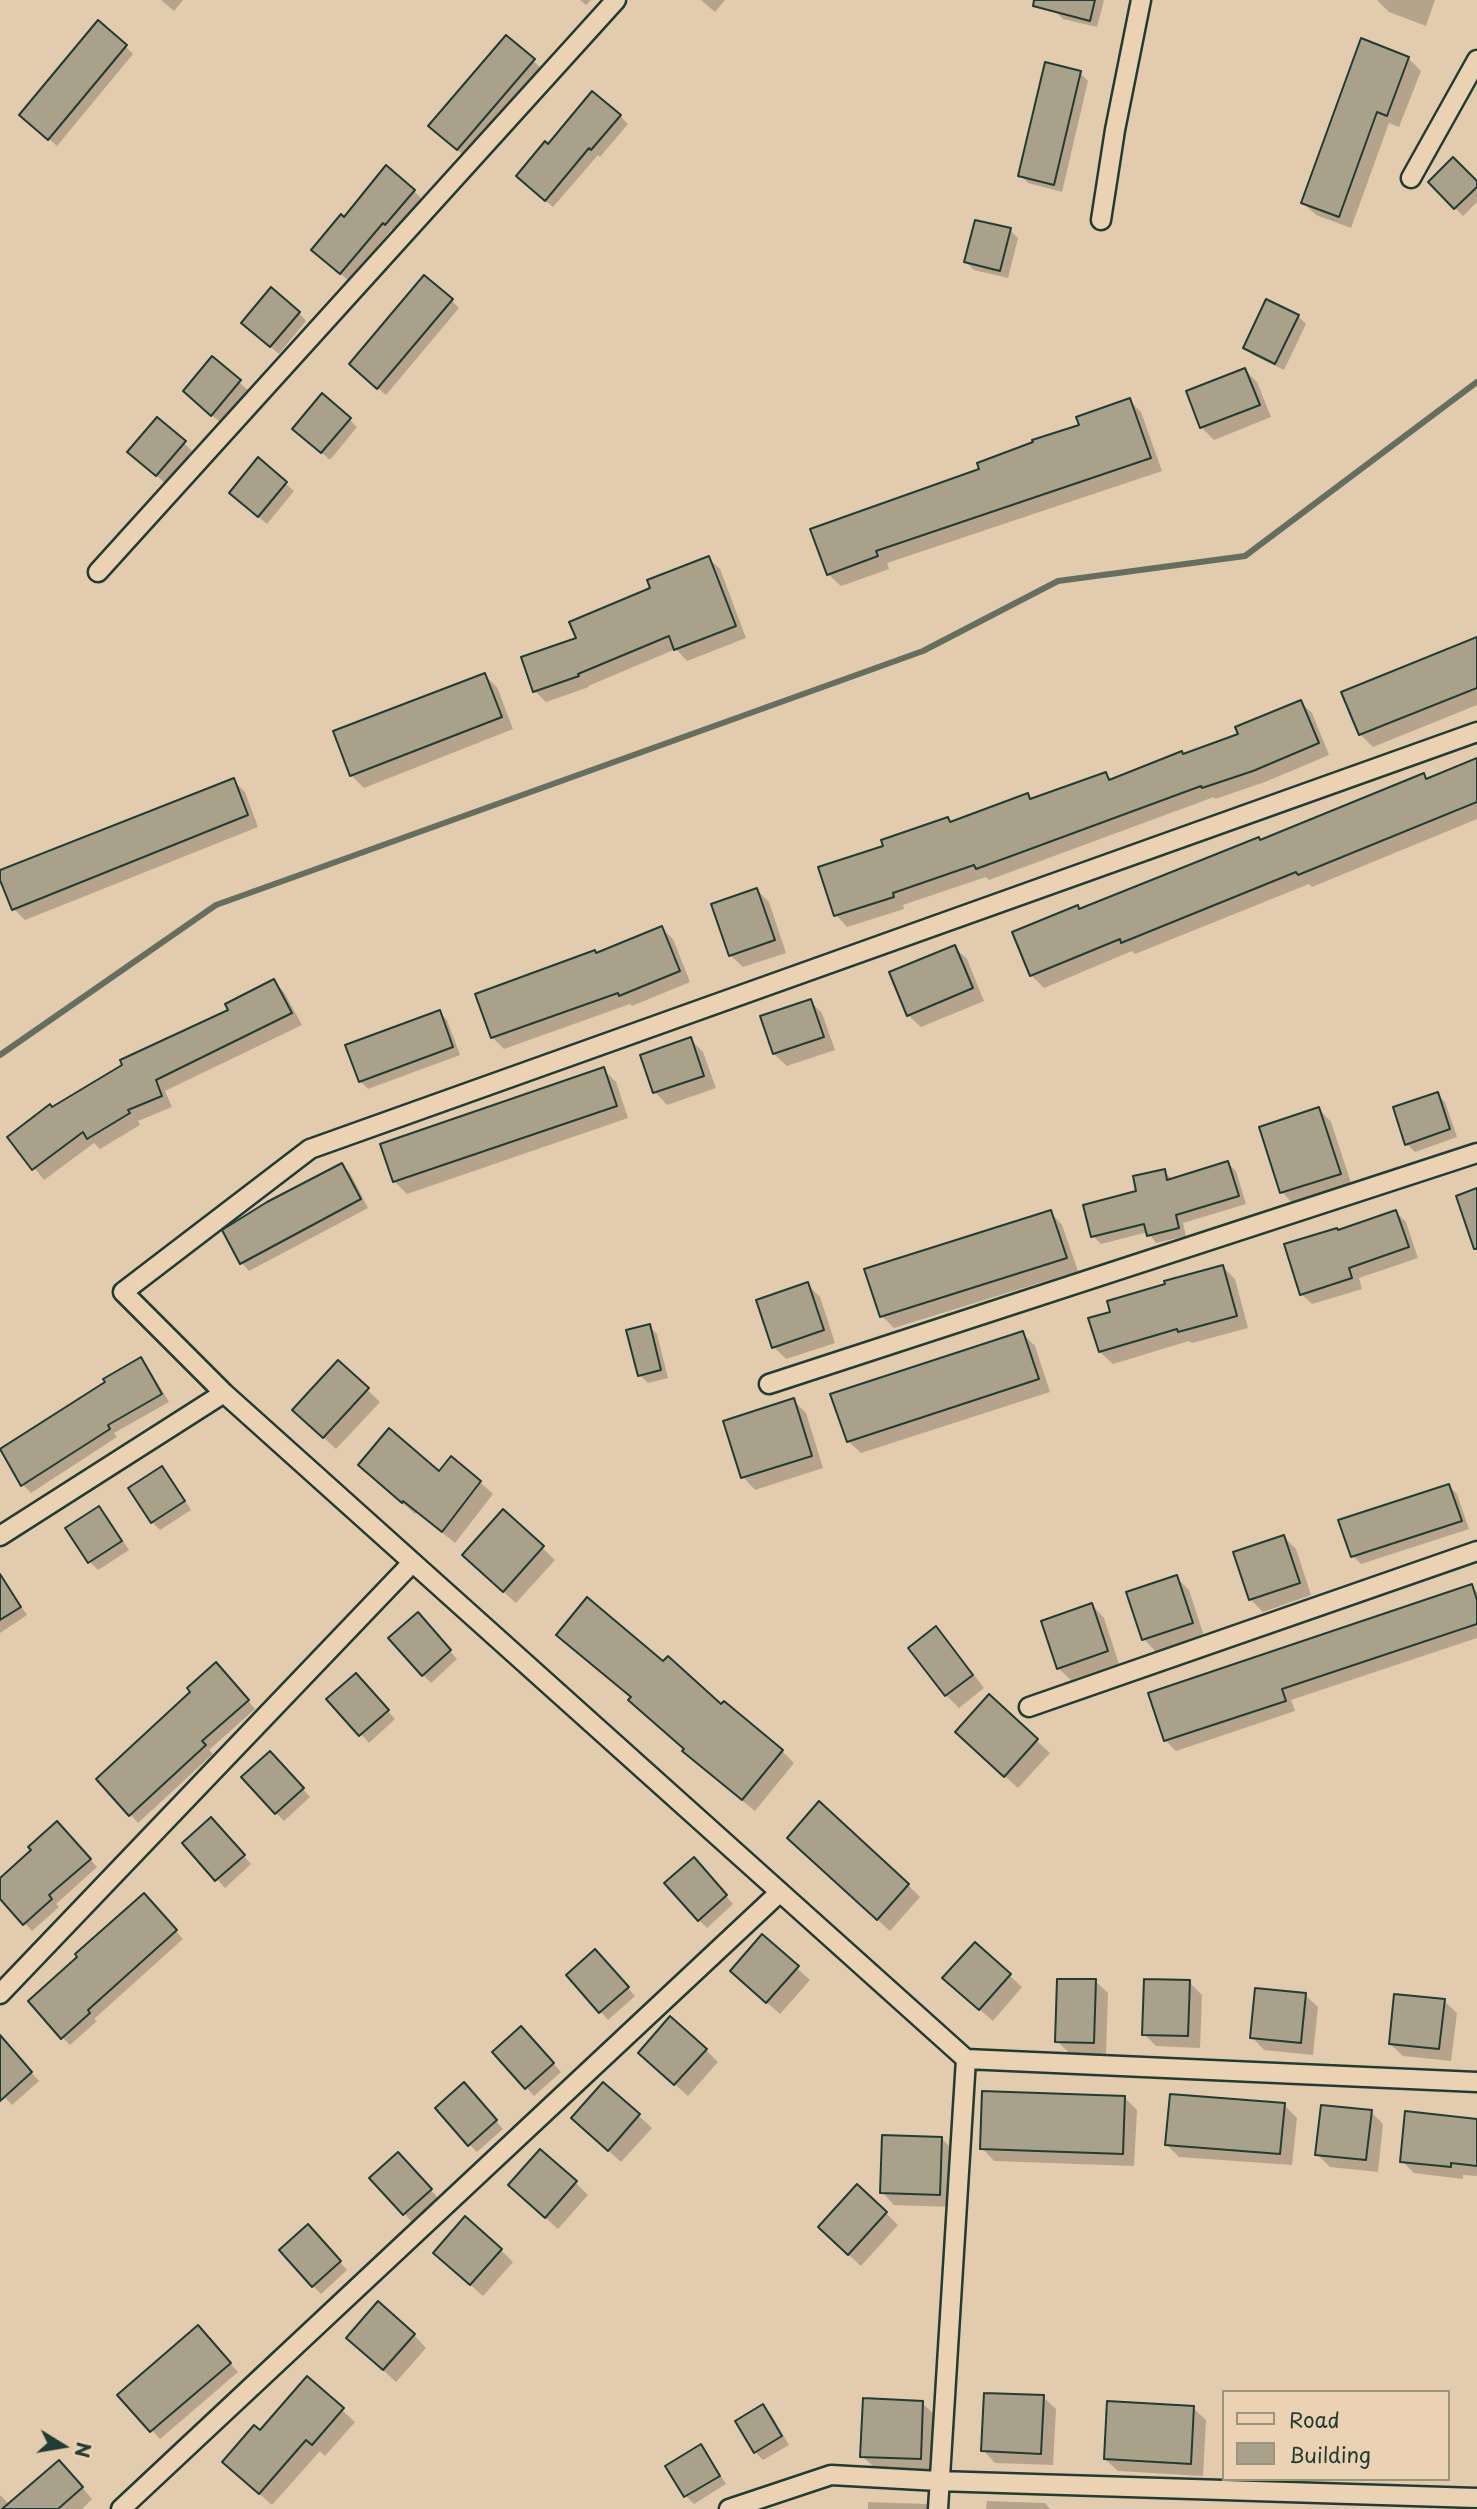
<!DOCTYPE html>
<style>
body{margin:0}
#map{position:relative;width:1477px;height:2509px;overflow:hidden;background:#e3ccae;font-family:"Playpen Sans",sans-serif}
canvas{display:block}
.legend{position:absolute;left:1222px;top:2390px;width:228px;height:91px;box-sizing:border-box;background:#ebd2b3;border:2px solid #999680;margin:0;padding:9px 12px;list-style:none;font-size:21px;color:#1f3d34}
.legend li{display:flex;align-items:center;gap:14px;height:35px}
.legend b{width:35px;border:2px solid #999680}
.north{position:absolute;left:28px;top:2411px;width:70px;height:70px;-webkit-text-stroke:5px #ebd2b3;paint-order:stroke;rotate:101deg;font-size:19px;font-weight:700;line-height:28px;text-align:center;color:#1f3d34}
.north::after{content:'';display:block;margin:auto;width:24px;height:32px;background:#1f3d34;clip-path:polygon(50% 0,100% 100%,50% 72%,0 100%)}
</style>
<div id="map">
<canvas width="1477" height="2509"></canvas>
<ul class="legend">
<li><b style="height:9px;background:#ebd2b3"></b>Road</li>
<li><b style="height:19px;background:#a9a18a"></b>Building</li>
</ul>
<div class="north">N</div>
</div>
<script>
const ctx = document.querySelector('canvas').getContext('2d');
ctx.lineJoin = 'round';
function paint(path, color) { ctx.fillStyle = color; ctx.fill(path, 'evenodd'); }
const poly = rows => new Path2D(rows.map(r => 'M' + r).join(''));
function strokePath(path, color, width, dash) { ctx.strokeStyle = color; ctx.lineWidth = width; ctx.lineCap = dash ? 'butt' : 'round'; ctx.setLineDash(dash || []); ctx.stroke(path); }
const shadow = poly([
 [161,0,183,0,174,11],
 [580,0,591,0,586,5],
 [701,0,725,0,715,12],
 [1058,0,1104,0,1097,27,1063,19,1055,11],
 [1377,0,1435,0,1426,26,1389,12],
 [507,37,542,69,466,157,438,134],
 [125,46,133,54,57,146,30,123],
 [1408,58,1421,71,1399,127,1389,123,1351,228,1316,215,1303,203],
 [1080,73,1088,81,1062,192,1028,183,1020,175],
 [620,116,628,124,600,157,598,155,553,207,526,184,548,146],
 [1430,182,1477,184,1477,202,1463,216],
 [414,191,422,199,394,232,392,229,349,281,321,257,344,219],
 [1010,230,1018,238,1008,278,974,270,966,262],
 [451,300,459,308,386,395,359,372],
 [299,313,306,321,279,354,252,331],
 [1298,316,1306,324,1284,370,1253,355,1245,347],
 [212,359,248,390,220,422,193,399],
 [1245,370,1257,382,1271,417,1214,440,1201,427],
 [1129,400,1141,412,1162,471,887,563,889,569,841,586,828,574,981,470,1081,426],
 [349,419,357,427,330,460,302,436],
 [184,443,192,451,165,483,138,460],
 [259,460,294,491,267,524,239,501],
 [708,558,720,569,746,638,687,661,676,649,588,686,589,687,546,702,535,691,578,639,652,589],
 [1477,639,1477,705,1373,747,1360,734],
 [484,675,497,687,513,729,364,788,351,775],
 [1300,702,1312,713,1329,755,1265,782,1215,799,1214,797,989,880,986,877,903,905,904,909,847,927,836,915,885,848,948,819,951,823,1027,795,1032,800,1106,774,1113,781,1184,755,1240,735],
 [1477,760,1477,819,1312,887,1309,884,1135,954,1132,951,1044,988,1031,975,1080,910,1261,842,1423,775,1428,780],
 [233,780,245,792,258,827,25,920,14,909,0,872],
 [757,890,769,902,786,953,743,967,730,955],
 [661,928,673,939,690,982,632,1006,630,1004,504,1049,492,1037,597,954],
 [954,947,967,959,984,1001,921,1027,908,1015],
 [273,981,284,992,302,1025,165,1091,172,1107,138,1121,140,1125,100,1149,94,1143,44,1180,10,1137,52,1109,230,1011],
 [810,1001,822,1013,835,1050,787,1066,774,1054],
 [439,1012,447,1020,460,1055,368,1089,360,1081],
 [691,1040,703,1052,716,1088,667,1105,655,1092],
 [603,1069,616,1082,628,1118,407,1194,394,1181],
 [1437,1094,1445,1102,1457,1137,1415,1152,1407,1144],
 [1319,1109,1331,1122,1352,1186,1294,1205,1282,1192],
 [1228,1163,1236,1171,1246,1204,1183,1223,1186,1236,1156,1243,1148,1232,1101,1244,1093,1236,1164,1171,1173,1180],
 [342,1165,350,1173,368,1208,249,1271,242,1263,225,1231],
 [1050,1212,1062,1225,1078,1271,894,1328,882,1316],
 [1396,1212,1406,1222,1418,1258,1359,1278,1362,1289,1312,1304,1301,1294,1338,1232],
 [1223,1267,1235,1279,1248,1328,1192,1343,1189,1341,1113,1364,1100,1352,1112,1313,1167,1285],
 [807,1284,820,1297,835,1343,786,1359,774,1347],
 [649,1326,657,1334,668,1378,648,1383,640,1375],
 [1022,1333,1035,1346,1050,1392,861,1453,848,1441],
 [140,1359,148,1367,169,1402,114,1433,117,1437,31,1493,23,1485,1,1451],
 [338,1362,380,1402,336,1449,307,1422],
 [793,1400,806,1413,823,1468,755,1490,743,1477],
 [162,1468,169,1476,191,1510,160,1530,152,1522],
 [439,1474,480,1482,493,1494,455,1543,417,1512,415,1514,373,1477],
 [1449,1486,1457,1494,1469,1529,1361,1564,1353,1556],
 [99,1508,107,1516,129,1550,98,1570,90,1562,68,1528],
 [503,1511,555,1560,516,1603,476,1567],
 [1284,1537,1296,1549,1311,1595,1263,1612,1250,1599],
 [0,1576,27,1615,0,1633],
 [1176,1577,1189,1590,1204,1636,1156,1652,1144,1639],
 [1471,1586,1477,1592,1477,1638,1291,1700,1295,1711,1176,1751,1166,1741,1150,1694],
 [1092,1605,1104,1618,1119,1664,1071,1680,1058,1668],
 [425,1623,457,1659,431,1683,423,1675],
 [936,1628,948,1641,984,1688,959,1708,946,1695,910,1648],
 [571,1647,663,1663,782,1751,794,1763,755,1811,697,1763,632,1698],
 [224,1672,255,1709,209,1750,213,1754,138,1823,99,1779],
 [363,1683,395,1719,369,1743,329,1699],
 [989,1697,1050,1753,1018,1788,969,1744],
 [278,1761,310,1797,284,1821,276,1813],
 [219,1828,251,1864,225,1888,185,1843],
 [65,1831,97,1867,56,1904,59,1907,32,1931,0,1896,0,1880],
 [801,1850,908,1885,920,1897,890,1931],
 [701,1868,733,1904,707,1928,699,1920],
 [151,1903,183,1939,94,2019,97,2021,70,2045,62,2037,80,1958],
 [762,1937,810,1980,780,2014,744,1983],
 [975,1944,1022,1987,993,2021,957,1990],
 [603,1960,635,1996,608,2020,569,1976],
 [1095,1981,1108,1993,1106,2054,1070,2054,1057,2041],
 [1189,1982,1202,1995,1200,2048,1156,2046,1144,2034],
 [1305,1995,1318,2007,1313,2055,1264,2050,1252,2037],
 [1444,2001,1457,2013,1451,2061,1403,2056,1390,2044],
 [529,2036,561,2072,534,2096,495,2052],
 [0,2038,39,2081,12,2105,0,2092],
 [706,2050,718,2062,688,2096,653,2065],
 [604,2084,652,2128,621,2162,586,2130],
 [471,2092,503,2129,477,2152,469,2144],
 [1124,2097,1137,2110,1134,2166,994,2161,982,2148],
 [1284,2105,1297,2118,1292,2165,1179,2157,1166,2144],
 [1371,2112,1383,2124,1378,2172,1330,2167,1317,2154],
 [1477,2121,1477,2176,1463,2175,1463,2179,1414,2173,1402,2161],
 [942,2139,954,2151,952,2207,894,2205,882,2192],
 [406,2162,438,2198,412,2222,372,2178],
 [575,2182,588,2195,558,2229,522,2197],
 [886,2213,898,2225,861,2266,832,2240],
 [315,2234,347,2270,321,2294,313,2286],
 [501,2250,513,2262,483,2296,448,2265],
 [414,2335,426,2348,396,2382,361,2350],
 [206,2336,238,2372,160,2439,120,2395],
 [307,2378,355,2422,325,2456,320,2451,272,2505,237,2474,260,2432],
 [1043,2397,1056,2409,1053,2465,995,2463,983,2450],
 [922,2403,935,2415,933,2471,875,2468,862,2456],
 [763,2406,771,2414,789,2445,763,2460,755,2452],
 [1193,2408,1206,2420,1203,2476,1118,2471,1105,2459],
 [700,2447,708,2455,726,2484,694,2504,686,2496,668,2467],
 [70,2473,92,2499,82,2509,0,2509,0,2495,10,2505],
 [987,2501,1045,2503,1050,2509,986,2509],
 [868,2502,926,2504,931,2509,868,2509]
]);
const stream = poly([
 [0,1055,216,905,923,651,1058,581,1245,556,1477,382]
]);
const building = poly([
 [1034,0,1095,0,1090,21,1033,6,1034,0],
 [98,20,127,45,48,140,19,115,98,20],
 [506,35,535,59,457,150,428,126,506,35],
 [1361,38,1409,57,1387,116,1377,112,1339,217,1301,203,1361,38],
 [1045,62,1081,71,1054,185,1018,176,1045,62],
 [592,91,621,115,591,150,589,148,545,201,516,176,545,141,548,144,592,91],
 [1453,157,1477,181,1477,187,1454,209,1428,182,1453,157],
 [386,165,415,190,385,225,383,223,340,274,311,250,341,214,344,217,386,165],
 [975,220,1011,228,1000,271,964,262,975,220],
 [424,275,453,299,377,389,349,364,424,275],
 [271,287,300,312,270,347,241,323,271,287],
 [1266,299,1299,315,1275,364,1243,348,1266,299],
 [212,356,241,380,211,416,183,391,212,356],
 [1245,368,1260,405,1200,428,1186,391,1245,368],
 [322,393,351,418,321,453,292,429,322,393],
 [1130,398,1151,458,876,551,878,556,827,575,810,529,979,469,977,463,1033,442,1032,440,1079,425,1076,417,1130,398],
 [157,417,186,441,156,476,127,452,157,417],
 [258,457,287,482,258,517,229,493,258,457],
 [709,556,736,626,674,650,669,636,578,674,579,676,533,692,521,657,576,638,569,622,650,588,647,580,709,556],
 [1477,637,1477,688,1359,735,1341,692,1477,637],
 [485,673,502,717,350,776,333,731,485,673],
 [1301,700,1319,743,1253,771,1202,788,1201,786,976,869,974,865,893,893,894,897,834,916,818,867,883,846,881,840,948,817,950,822,1028,793,1030,799,1106,772,1109,780,1182,751,1183,754,1238,734,1235,727,1301,700],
 [1477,758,1477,802,1298,875,1296,872,1121,943,1120,939,1030,976,1012,932,1078,905,1079,909,1259,837,1260,840,1424,773,1426,779,1477,758],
 [234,778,248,815,12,910,0,880,0,870,234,778],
 [757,888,775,940,729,956,711,904,757,888],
 [662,926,680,971,619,996,618,993,491,1038,475,994,595,950,596,953,662,926],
 [955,945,973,988,907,1016,889,972,955,945],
 [274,979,292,1013,156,1080,162,1096,128,1110,130,1113,87,1139,83,1132,32,1170,7,1137,50,1104,52,1107,122,1065,120,1060,228,1010,225,1004,274,979],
 [811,999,824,1037,773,1054,760,1016,811,999],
 [440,1010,453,1047,359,1082,345,1045,440,1010],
 [691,1037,704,1076,653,1093,640,1055,691,1037],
 [604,1067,617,1106,393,1182,380,1144,604,1067],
 [1438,1092,1450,1129,1405,1145,1393,1107,1438,1092],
 [1319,1107,1341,1174,1280,1193,1259,1127,1319,1107],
 [1228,1161,1239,1196,1176,1215,1179,1228,1147,1236,1144,1224,1091,1237,1083,1205,1136,1191,1133,1176,1165,1169,1167,1180,1228,1161],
 [342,1163,361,1199,240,1264,222,1230,267,1202,342,1163],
 [1477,1188,1477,1249,1474,1249,1456,1196,1477,1188],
 [1051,1210,1067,1258,880,1317,864,1269,1051,1210],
 [1396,1210,1409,1247,1349,1268,1352,1278,1300,1295,1284,1244,1337,1228,1338,1230,1396,1210],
 [1223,1265,1237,1316,1178,1332,1177,1329,1099,1352,1088,1318,1110,1312,1107,1301,1165,1284,1164,1281,1223,1265],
 [808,1282,824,1330,772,1348,756,1300,808,1282],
 [650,1324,661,1370,638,1376,626,1330,650,1324],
 [1023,1331,1039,1379,847,1442,830,1394,1023,1331],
 [141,1357,162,1394,108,1425,110,1429,21,1486,0,1449,105,1382,103,1379,141,1357],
 [338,1360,369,1388,323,1438,292,1410,338,1360],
 [794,1398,812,1456,741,1478,723,1421,794,1398],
 [389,1428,439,1471,451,1456,481,1481,442,1532,403,1501,402,1503,358,1465,389,1428],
 [162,1466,185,1501,151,1523,128,1488,162,1466],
 [1449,1484,1462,1521,1351,1557,1338,1520,1449,1484],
 [99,1506,122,1541,88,1563,65,1528,99,1506],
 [503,1509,544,1546,503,1592,462,1555,503,1509],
 [1284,1535,1300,1583,1249,1600,1233,1552,1284,1535],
 [0,1574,21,1607,0,1620,0,1574],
 [1177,1575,1193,1623,1142,1640,1126,1592,1177,1575],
 [1472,1584,1477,1600,1477,1624,1282,1689,1286,1701,1164,1741,1148,1693,1472,1584],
 [587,1597,663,1661,668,1656,721,1704,724,1701,783,1750,742,1800,682,1751,684,1749,628,1700,631,1697,556,1635,587,1597],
 [1092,1603,1108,1651,1057,1669,1041,1621,1092,1603],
 [418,1612,451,1650,422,1676,388,1638,418,1612],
 [936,1626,973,1675,945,1696,908,1648,936,1626],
 [216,1662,249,1700,202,1741,206,1745,129,1816,96,1779,190,1692,187,1688,216,1662],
 [356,1673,389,1710,359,1736,326,1699,356,1673],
 [989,1694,1038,1739,1004,1777,955,1732,989,1694],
 [270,1751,304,1788,275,1814,241,1777,270,1751],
 [819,1801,909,1884,877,1920,787,1838,819,1801],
 [211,1817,245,1855,215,1881,182,1843,211,1817],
 [57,1821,91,1859,49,1895,52,1899,23,1925,0,1899,0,1878,31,1850,28,1847,57,1821],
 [694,1857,727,1895,698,1921,664,1883,694,1857],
 [144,1893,177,1930,88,2010,90,2013,61,2039,28,2001,77,1957,75,1954,144,1893],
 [762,1934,799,1966,766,2003,730,1971,762,1934],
 [975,1942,1011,1974,979,2010,942,1978,975,1942],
 [595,1949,629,1987,599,2013,566,1975,595,1949],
 [1057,1979,1096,1979,1094,2043,1055,2042,1057,1979],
 [1144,1979,1190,1980,1188,2036,1142,2035,1144,1979],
 [1255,1988,1306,1993,1301,2043,1250,2038,1255,1988],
 [1394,1994,1445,1999,1439,2049,1389,2044,1394,1994],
 [670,2016,707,2049,674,2085,638,2053,670,2016],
 [521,2026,554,2063,525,2089,492,2052,521,2026],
 [0,2035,32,2072,0,2101,0,2035],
 [464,2082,497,2120,468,2146,435,2108,464,2082],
 [603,2082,640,2114,608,2151,571,2118,603,2082],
 [982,2091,1125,2096,1123,2154,980,2149,982,2091],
 [1170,2094,1285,2103,1280,2154,1165,2145,1170,2094],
 [1321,2105,1372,2110,1366,2160,1315,2155,1321,2105],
 [1405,2111,1477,2119,1477,2166,1451,2163,1451,2167,1400,2162,1405,2111],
 [882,2135,942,2137,940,2195,880,2193,882,2135],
 [540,2149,577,2181,545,2218,508,2185,540,2149],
 [398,2152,432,2189,403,2215,369,2178,398,2152],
 [857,2184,887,2212,848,2255,818,2227,857,2184],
 [465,2216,502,2249,470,2285,433,2253,465,2216],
 [308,2224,341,2261,312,2287,279,2250,308,2224],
 [378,2301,415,2334,383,2370,346,2338,378,2301],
 [198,2325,231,2363,150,2432,117,2395,198,2325],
 [307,2376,344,2408,312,2445,306,2440,259,2494,222,2462,254,2425,260,2430,307,2376],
 [984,2393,1044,2395,1041,2454,981,2451,984,2393],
 [863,2398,923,2401,921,2459,860,2457,863,2398],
 [1107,2401,1194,2406,1191,2464,1104,2459,1107,2401],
 [763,2404,782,2436,754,2453,735,2421,763,2404],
 [701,2444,720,2476,684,2497,665,2466,701,2444],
 [59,2460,83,2487,58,2509,2,2509,59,2460]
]);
const minor = poly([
 [1411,178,1477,60],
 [1101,220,1115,130,1141,0],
 [98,572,616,0],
 [1477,732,310,1149,123,1292,224,1393,966,2059,1477,2082],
 [769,1384,1477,1153],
 [0,1536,224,1393],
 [1029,1707,1477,1551],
 [0,1994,412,1563],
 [121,2509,779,1893],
 [729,2509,831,2475,938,2481,1477,2498],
 [938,2509,966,2059]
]);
paint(shadow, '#0003');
strokePath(stream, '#656f5f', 6);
paint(building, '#a9a18a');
strokePath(building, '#1f3d34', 2);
strokePath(minor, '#1f3d34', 23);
strokePath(minor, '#ebd2b3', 18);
</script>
